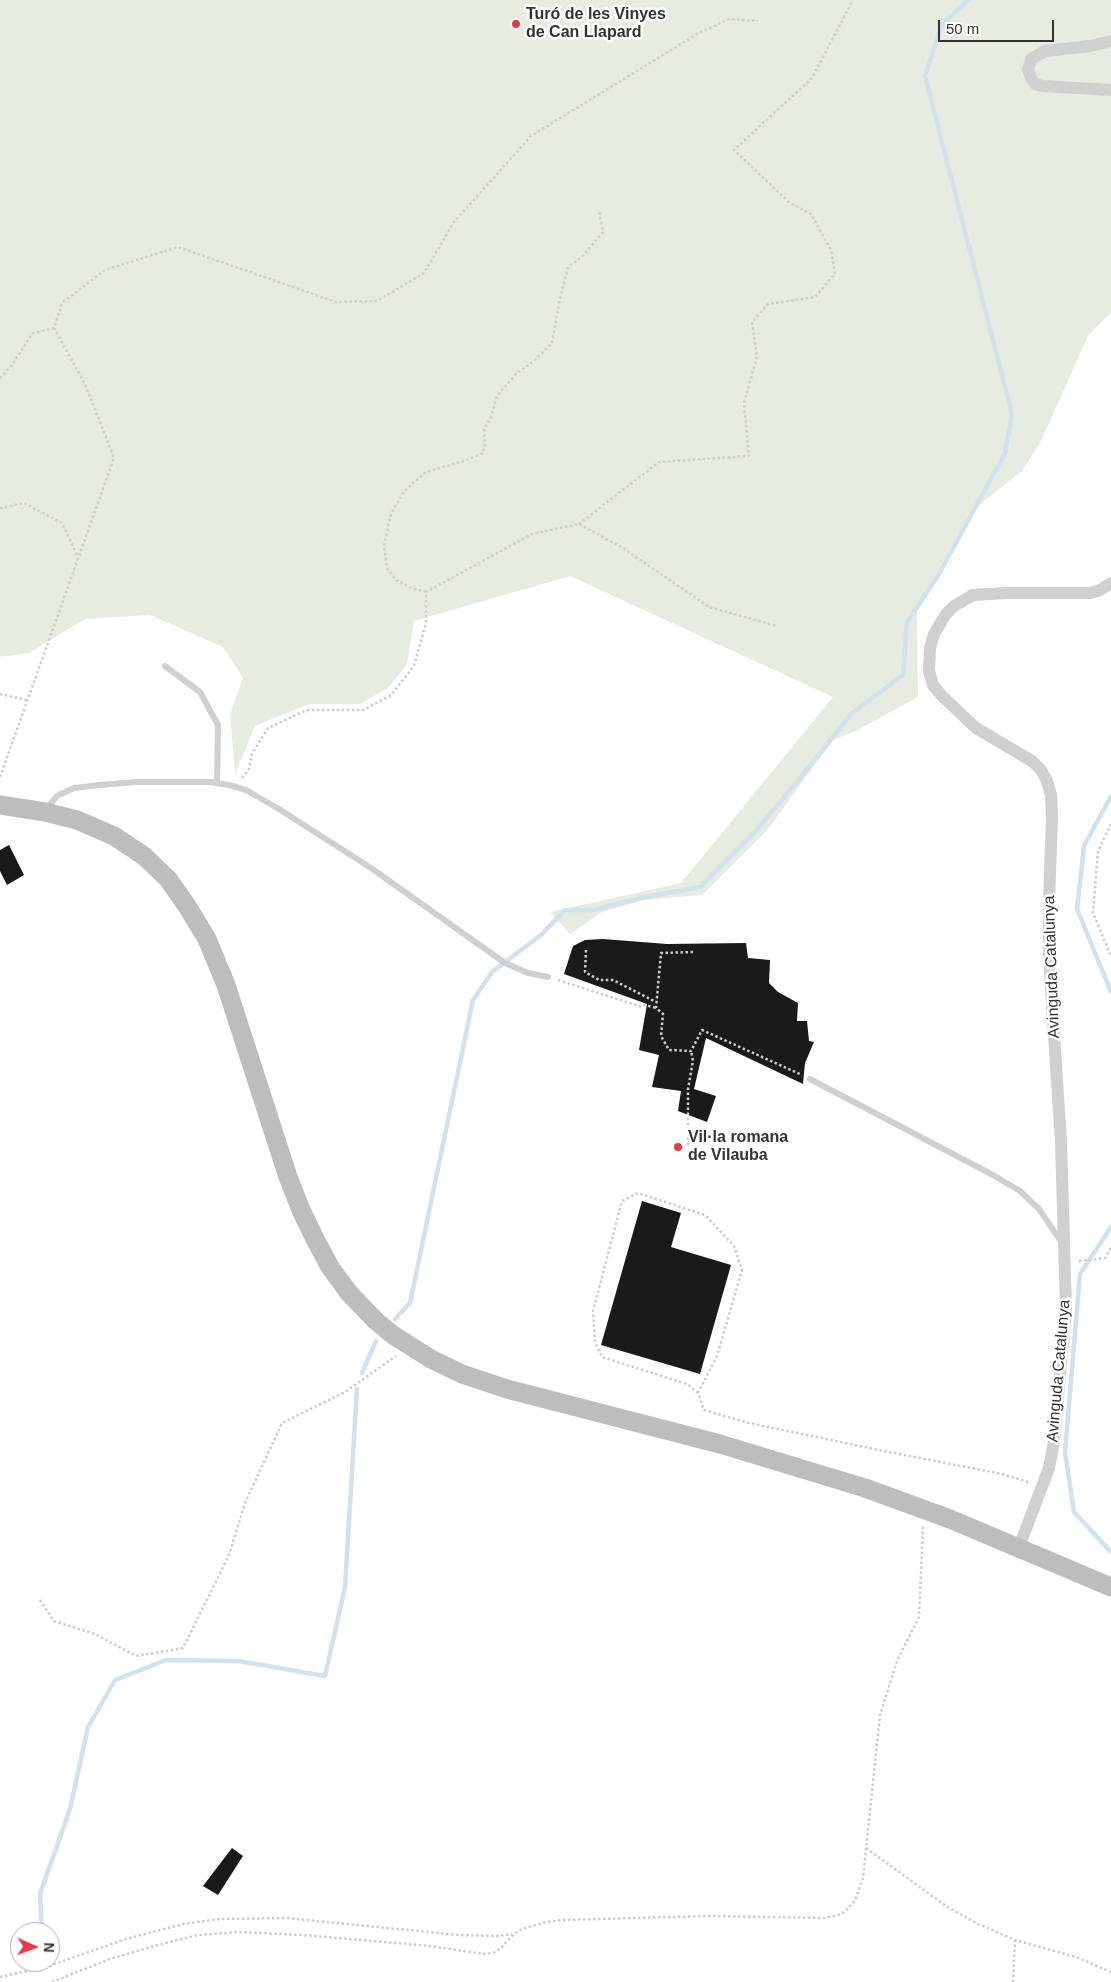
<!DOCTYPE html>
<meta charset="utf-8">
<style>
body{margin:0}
#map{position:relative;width:1111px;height:1982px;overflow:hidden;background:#fff;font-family:Helvetica,sans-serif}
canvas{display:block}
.north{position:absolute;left:10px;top:1922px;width:50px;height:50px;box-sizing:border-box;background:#fff;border:1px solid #adadad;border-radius:50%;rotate:92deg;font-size:14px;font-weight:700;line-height:20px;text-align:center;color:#333}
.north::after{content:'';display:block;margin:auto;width:18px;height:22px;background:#e63946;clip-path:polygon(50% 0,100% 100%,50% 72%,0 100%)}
.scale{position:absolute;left:938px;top:20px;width:116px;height:22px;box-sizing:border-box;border:2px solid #333;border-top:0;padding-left:6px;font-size:15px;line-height:18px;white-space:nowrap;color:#333;-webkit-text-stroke:4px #fff;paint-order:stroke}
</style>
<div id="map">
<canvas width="1111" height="1982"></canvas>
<div class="north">N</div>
<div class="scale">50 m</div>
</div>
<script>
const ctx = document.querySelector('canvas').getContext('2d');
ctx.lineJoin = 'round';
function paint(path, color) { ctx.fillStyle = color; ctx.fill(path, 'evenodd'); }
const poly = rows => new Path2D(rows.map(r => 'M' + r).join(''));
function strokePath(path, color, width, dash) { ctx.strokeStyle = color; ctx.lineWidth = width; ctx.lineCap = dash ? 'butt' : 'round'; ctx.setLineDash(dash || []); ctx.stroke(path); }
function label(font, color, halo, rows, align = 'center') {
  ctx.font = font + ' Helvetica,sans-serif'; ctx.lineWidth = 5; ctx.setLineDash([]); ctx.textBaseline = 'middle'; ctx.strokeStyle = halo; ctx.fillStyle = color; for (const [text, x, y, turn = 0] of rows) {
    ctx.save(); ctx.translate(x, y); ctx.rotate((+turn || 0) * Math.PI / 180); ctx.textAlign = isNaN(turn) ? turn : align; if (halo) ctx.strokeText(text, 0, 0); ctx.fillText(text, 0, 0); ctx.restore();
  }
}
const green = poly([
 [0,0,1111,0,1111,312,1088,336,1041,441,1022,471,974,509,933,579,917,612,918,697,856,731,833,740,768,829,702,895,644,900,602,912,570,934,550,912,681,883,833,697,570,576,414,621,407,664,388,688,360,704,309,704,255,726,235,774,230,714,243,678,223,647,150,615,85,619,29,653,0,657]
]);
const stream = poly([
 [1111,796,1084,846,1077,909,1111,992],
 [1111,1227,1080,1274,1065,1452,1074,1512,1111,1552],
 [395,1319,410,1303,473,1000,492,972,541,935,565,910,593,910,641,898,700,887,753,834,796,783,851,714,903,675,907,622,939,574,1005,453,1012,414,925,76,942,24,968,0],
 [362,1373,376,1341],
 [42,1932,40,1894,70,1809,88,1727,115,1680,166,1660,239,1661,325,1676,345,1587,357,1389]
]);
const building = poly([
 [9,845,24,875,7,885,0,871,0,850],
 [603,939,667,944,746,943,748,958,770,960,769,983,778,992,798,1003,797,1021,807,1021,809,1041,814,1042,805,1063,803,1084,706,1038,694,1089,716,1096,707,1122,678,1111,681,1091,652,1087,659,1055,639,1050,647,1004,564,974,573,946,585,940],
 [642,1201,681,1213,671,1247,731,1265,700,1374,601,1345],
 [232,1848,243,1856,218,1895,203,1886]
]);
const path = poly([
 [0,378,11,366,33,333,54,328],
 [0,508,24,503,62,523,78,557],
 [579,524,659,462,749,456,744,403,757,357,752,322,768,304,815,297,835,274,831,250,811,214,790,203,734,150,812,78,853,0],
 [426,592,414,589,396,580,387,568,384,546,391,514,404,491,426,472,464,461,483,453,485,445,484,429,491,417,497,396,516,374,535,360,552,343,559,303,568,267,582,257,603,232,599,211],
 [0,694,27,700],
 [0,777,114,458,85,384,54,328,62,303,105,270,178,247,336,302,377,301,424,273,454,222,531,136,697,34,729,19,758,21],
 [242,778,249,769,252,754,268,728,307,710,363,710,391,695,414,666,426,623,426,592,532,534,579,524,623,548,709,607,777,626],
 [1111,824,1098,851,1093,913,1111,956],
 [586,950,585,972,599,980,613,980,656,1002],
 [693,952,661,953,656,1008,663,1014,661,1036,669,1050,691,1051,702,1030,802,1075],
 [558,980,642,1007,645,1005,656,1008],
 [688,1145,688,1089,693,1061,691,1051],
 [1079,1261,1105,1258,1111,1247],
 [698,1393,687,1384,602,1357,595,1342,593,1311,622,1201,638,1193,705,1215,734,1246,742,1270,717,1356,698,1393,704,1410,749,1423,889,1452,1002,1474,1028,1482],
 [40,1600,54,1621,95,1634,136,1656,183,1648,229,1555,245,1503,282,1423,345,1392,396,1356],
 [866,1848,946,1906,976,1923,1015,1940,1076,1957,1111,1972],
 [0,1977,46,1967,126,1939,183,1924,220,1919,287,1918,458,1935,497,1936,512,1934],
 [52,1982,110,1959,158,1945,198,1935,239,1932,302,1935,430,1946,484,1954,493,1953,500,1949,514,1934,522,1929,546,1922,563,1920,709,1916,825,1918,842,1914,855,1901,863,1878,880,1715,897,1661,919,1617,923,1526],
 [1013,1982,1015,1940]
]);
const lane = poly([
 [165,666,200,692,218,725,217,783],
 [46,810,57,796,74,788,100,785,136,782,210,782,229,785,246,790,279,809,371,868,505,963,528,973,548,977],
 [810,1079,993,1175,1020,1191,1039,1209,1062,1243]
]);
const street = poly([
 [1111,41,1090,46,1045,51,1031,59,1028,70,1031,78,1035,84,1042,86,1111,90],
 [1019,1547,1049,1468,1054,1442,1066,1309,1061,1142,1049,958,1049,902,1052,817,1051,795,1047,781,1041,770,1032,761,976,728,942,696,933,685,929,671,930,648,934,634,946,614,954,606,973,595,1006,593,1091,593,1100,590,1111,583]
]);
const secondary = poly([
 [0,805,45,812,77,820,114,836,144,856,168,879,187,906,207,939,226,985,288,1177,301,1210,315,1239,330,1267,349,1293,376,1321,393,1335,431,1359,462,1374,507,1389,720,1444,865,1488,950,1519,1111,1587]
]);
const markers = [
 [516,24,5,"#e63946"],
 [678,1147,5,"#e63946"]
];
const poiNames = [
 ["Turó de les Vinyes",526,15],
 ["de Can Llapard",526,33],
 ["Vil·la romana",688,1138],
 ["de Vilauba",688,1156]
];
const streetNames = [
 ["Avinguda Catalunya",1052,967,-92],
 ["Avinguda Catalunya",1059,1371,-85]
];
paint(green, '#e6ecdf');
strokePath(stream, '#cfe2ee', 4.5);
paint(building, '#1a1a1a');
strokePath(path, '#cdcdcd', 2.5, [2.5, 2.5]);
strokePath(lane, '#d0d0d0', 6);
strokePath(street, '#d0d0d0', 12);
strokePath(secondary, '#bdbdbd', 19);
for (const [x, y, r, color] of markers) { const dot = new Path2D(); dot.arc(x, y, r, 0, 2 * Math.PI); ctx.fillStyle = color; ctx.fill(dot); strokePath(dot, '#fff', 2); }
label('bold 16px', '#333', '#fff', poiNames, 'left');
label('16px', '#333', '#fff', streetNames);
</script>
